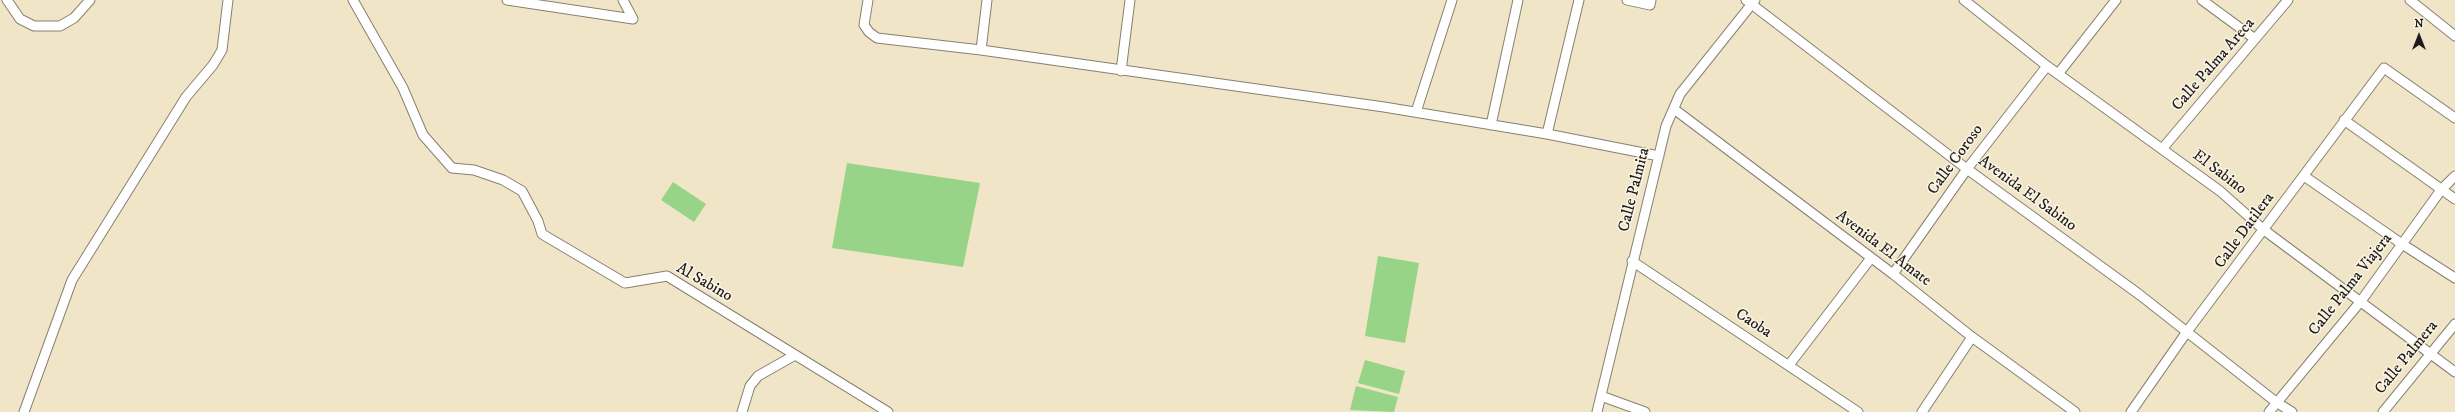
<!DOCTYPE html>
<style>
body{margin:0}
#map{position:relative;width:2455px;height:412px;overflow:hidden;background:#f1e5c7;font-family:"IM FELL DW Pica",serif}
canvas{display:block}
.north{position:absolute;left:2399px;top:16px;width:40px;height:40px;-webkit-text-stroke:3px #fcf5e5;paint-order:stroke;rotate:0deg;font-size:11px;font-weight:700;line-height:16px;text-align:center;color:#1c1c1c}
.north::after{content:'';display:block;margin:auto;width:14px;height:18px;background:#1c1c1c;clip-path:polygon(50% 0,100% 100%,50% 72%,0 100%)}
</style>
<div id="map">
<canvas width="2455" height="412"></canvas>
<div class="north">N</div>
</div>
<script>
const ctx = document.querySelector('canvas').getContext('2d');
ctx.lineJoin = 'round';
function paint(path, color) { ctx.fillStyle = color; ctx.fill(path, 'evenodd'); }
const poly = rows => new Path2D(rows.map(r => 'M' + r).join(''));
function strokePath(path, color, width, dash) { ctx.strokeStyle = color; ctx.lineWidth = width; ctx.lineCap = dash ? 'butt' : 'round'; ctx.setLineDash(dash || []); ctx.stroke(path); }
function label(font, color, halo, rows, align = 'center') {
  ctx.font = font + ' "IM FELL DW Pica",serif'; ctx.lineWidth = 3; ctx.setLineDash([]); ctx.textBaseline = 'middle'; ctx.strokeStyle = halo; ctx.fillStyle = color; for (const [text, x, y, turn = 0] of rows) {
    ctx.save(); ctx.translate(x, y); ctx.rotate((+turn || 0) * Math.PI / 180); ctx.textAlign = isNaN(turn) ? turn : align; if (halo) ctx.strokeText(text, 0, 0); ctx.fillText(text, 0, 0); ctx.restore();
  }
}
const green = poly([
 [847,163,980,183,963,267,832,248],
 [673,182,706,204,694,222,661,200],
 [1378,256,1419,263,1405,343,1365,336],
 [1365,360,1405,371,1399,394,1358,383],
 [1356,386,1398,397,1394,412,1350,410]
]);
const street = poly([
 [7,0,20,19,34,26,60,26,74,18,90,0],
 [353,0,403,88,423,135,452,168,474,170,503,180,522,191,538,221,542,234,625,283,667,276,888,412],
 [507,0,633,19,623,0],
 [868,0,864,25,869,32,877,38,981,50,1384,107,1547,134,1659,156],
 [1627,0,1650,5,1651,0],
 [1746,0,1967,169,2140,295,2276,402,2292,412],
 [1964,0,2047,66,2220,191,2264,230,2455,372],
 [2202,0,2255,39],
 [2410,0,2455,36],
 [981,50,987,0],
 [1121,71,1130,0],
 [2058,74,2116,0],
 [1674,109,1893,274,1972,337,2075,412],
 [1416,112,1452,0],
 [2344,120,2455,199],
 [1491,125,1518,0],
 [1547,134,1579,0],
 [2162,149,2288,0],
 [2304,176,2402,244,2455,278],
 [1632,261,1858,412],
 [1893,274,1967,169,2047,66],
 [1789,365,1871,258],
 [1601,396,1645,412],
 [24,412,72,280,186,97,213,65,222,50,228,0],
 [742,412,750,386,758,376,795,355],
 [1597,412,1666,126,1680,94,1755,0],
 [1922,412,1972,337],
 [2131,412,2186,333,2384,68,2455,118],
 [2269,412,2361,301,2441,190,2455,176],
 [2383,412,2455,324]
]);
const streetNames = [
 ["Calle Palma Areca",2214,65,-49],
 ["Calle Coroso",1956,160,-54],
 ["El Sabino",2219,173,37],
 ["Calle Palmita",1635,190,-76],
 ["Avenida El Sabino",2027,194,36],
 ["Calle Datilera",2245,231,-54],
 ["Avenida El Amate",1883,249,37],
 ["Al Sabino",704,283,30],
 ["Calle Palma Viajera",2351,285,-52],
 ["Caoba",1753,324,33],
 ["Calle Palmera",2407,358,-51]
];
paint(green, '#98d488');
strokePath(street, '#868072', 11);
strokePath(street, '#fff', 9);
label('16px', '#1c1c1c', '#fcf5e5', streetNames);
</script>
